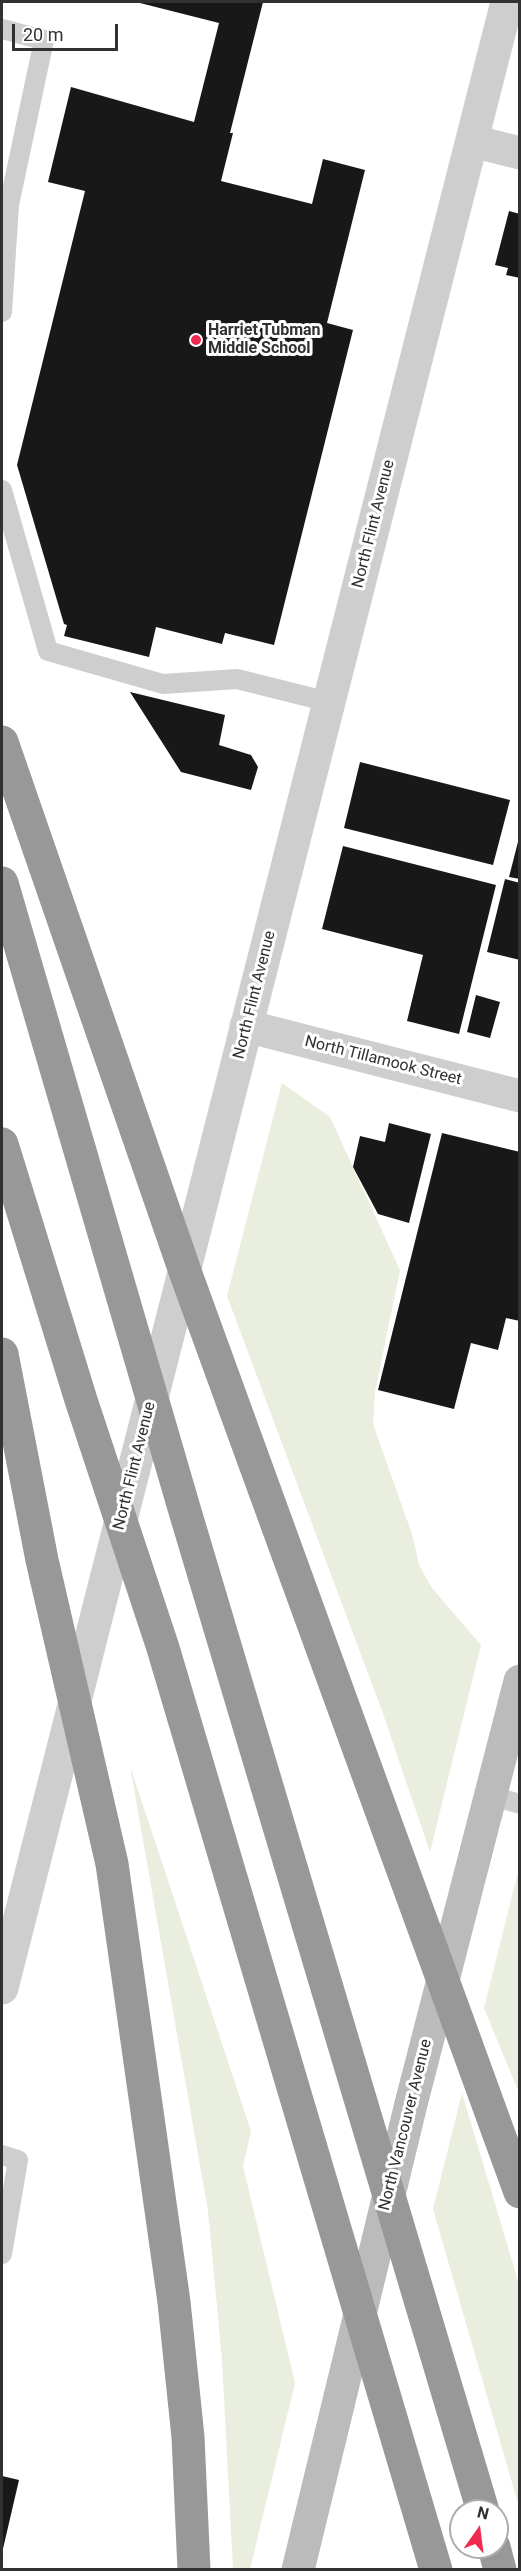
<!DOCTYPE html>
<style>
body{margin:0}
#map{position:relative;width:521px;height:2571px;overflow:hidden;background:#fff;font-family:Roboto,sans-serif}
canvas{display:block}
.frame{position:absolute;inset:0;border:3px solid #313131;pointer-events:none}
.north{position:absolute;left:449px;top:2499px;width:60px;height:60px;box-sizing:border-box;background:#fff;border:2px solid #adadad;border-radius:50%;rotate:14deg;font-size:16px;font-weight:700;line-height:24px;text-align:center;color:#313131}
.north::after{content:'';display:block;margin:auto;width:21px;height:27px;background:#f02b50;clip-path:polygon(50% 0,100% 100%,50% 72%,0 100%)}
.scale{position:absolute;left:12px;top:24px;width:106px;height:27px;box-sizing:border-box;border:3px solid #313131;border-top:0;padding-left:8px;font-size:18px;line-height:21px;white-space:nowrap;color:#313131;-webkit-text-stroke:4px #fff;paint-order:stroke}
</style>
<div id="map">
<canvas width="521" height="2571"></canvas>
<div class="frame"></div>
<div class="north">N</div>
<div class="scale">20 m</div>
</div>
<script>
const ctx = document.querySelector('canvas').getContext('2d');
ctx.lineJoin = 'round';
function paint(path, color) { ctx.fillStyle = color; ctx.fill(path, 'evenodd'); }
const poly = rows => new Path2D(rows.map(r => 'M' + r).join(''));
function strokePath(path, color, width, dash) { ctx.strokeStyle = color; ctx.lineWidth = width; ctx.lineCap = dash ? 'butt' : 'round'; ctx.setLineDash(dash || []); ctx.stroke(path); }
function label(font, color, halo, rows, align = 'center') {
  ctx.font = font + ' Roboto,sans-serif'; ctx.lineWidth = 6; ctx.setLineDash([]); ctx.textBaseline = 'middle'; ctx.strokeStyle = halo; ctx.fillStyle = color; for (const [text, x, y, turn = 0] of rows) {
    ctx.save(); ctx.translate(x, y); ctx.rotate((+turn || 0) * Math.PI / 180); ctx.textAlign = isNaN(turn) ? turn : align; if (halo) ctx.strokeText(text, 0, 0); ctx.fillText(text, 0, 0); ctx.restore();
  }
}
const green = poly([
 [282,1083,330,1117,400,1270,375,1392,373,1424,413,1537,419,1565,432,1588,481,1645,430,1852,382,1711,227,1296],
 [130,1766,251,2131,243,2166,295,2383,250,2569,233,2569,222,2360,208,2211],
 [519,1868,519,2093,484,2008],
 [462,2093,519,2284,519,2507,433,2209]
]);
const building = poly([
 [136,2,263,2,230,133,233,133,221,181,312,204,323,159,365,170,327,323,353,330,274,645,225,633,222,644,156,627,149,657,64,636,67,625,64,624,17,465,85,191,48,182,71,87,194,122,219,23],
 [509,211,520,214,520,278,506,275,508,268,495,265],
 [130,692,225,715,219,745,251,755,258,767,251,790,181,772],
 [360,762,510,800,493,865,344,828],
 [519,838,520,838,520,879,509,877],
 [343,846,496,885,459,1034,407,1021,423,955,322,929],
 [505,879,520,883,520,960,487,952],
 [476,995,500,1002,490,1038,467,1032],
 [389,1123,431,1134,409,1223,378,1214,353,1167,360,1136,385,1142],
 [442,1133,520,1152,520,1321,506,1318,498,1350,471,1343,454,1409,378,1390],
 [2,2476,19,2480,2,2553]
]);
const lane = poly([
 [2,29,44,40,9,205,2,312],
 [2,490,48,651,163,684,237,679,329,702],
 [489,1795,520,1804],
 [2,2155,18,2160,2,2254]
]);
const street = poly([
 [472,141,520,153],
 [246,1026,520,1096],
 [2,1988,507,2]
]);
const secondary = poly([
 [298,2570,411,2104,520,1681]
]);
const highway = poly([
 [2,742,187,1277,520,2192],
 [2,883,184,1508,483,2511],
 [2,1144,81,1400,163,1648,436,2570],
 [2,1354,42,1560,112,1864,174,2302,188,2437,194,2570],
 [494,2547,500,2570]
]);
const markers = [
 [196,340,6,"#f02b50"]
];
const poiNames = [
 ["Harriet Tubman",208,331],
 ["Middle School",208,349]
];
const streetNames = [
 ["North Flint Avenue",374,524,-76],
 ["North Flint Avenue",255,995,-76],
 ["North Tillamook Street",383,1061,14],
 ["North Flint Avenue",135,1466,-76],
 ["North Vancouver Avenue",406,2125,-76]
];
paint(green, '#e9eedf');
paint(building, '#181818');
strokePath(lane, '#cecece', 20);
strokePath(street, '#cecece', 33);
strokePath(secondary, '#bbb', 33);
strokePath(highway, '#989898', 33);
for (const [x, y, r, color] of markers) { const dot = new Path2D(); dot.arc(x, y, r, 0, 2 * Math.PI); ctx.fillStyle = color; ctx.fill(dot); strokePath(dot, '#fff', 2); }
label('bold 16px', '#313131', '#fff', poiNames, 'left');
label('16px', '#313131', '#fff', streetNames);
</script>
